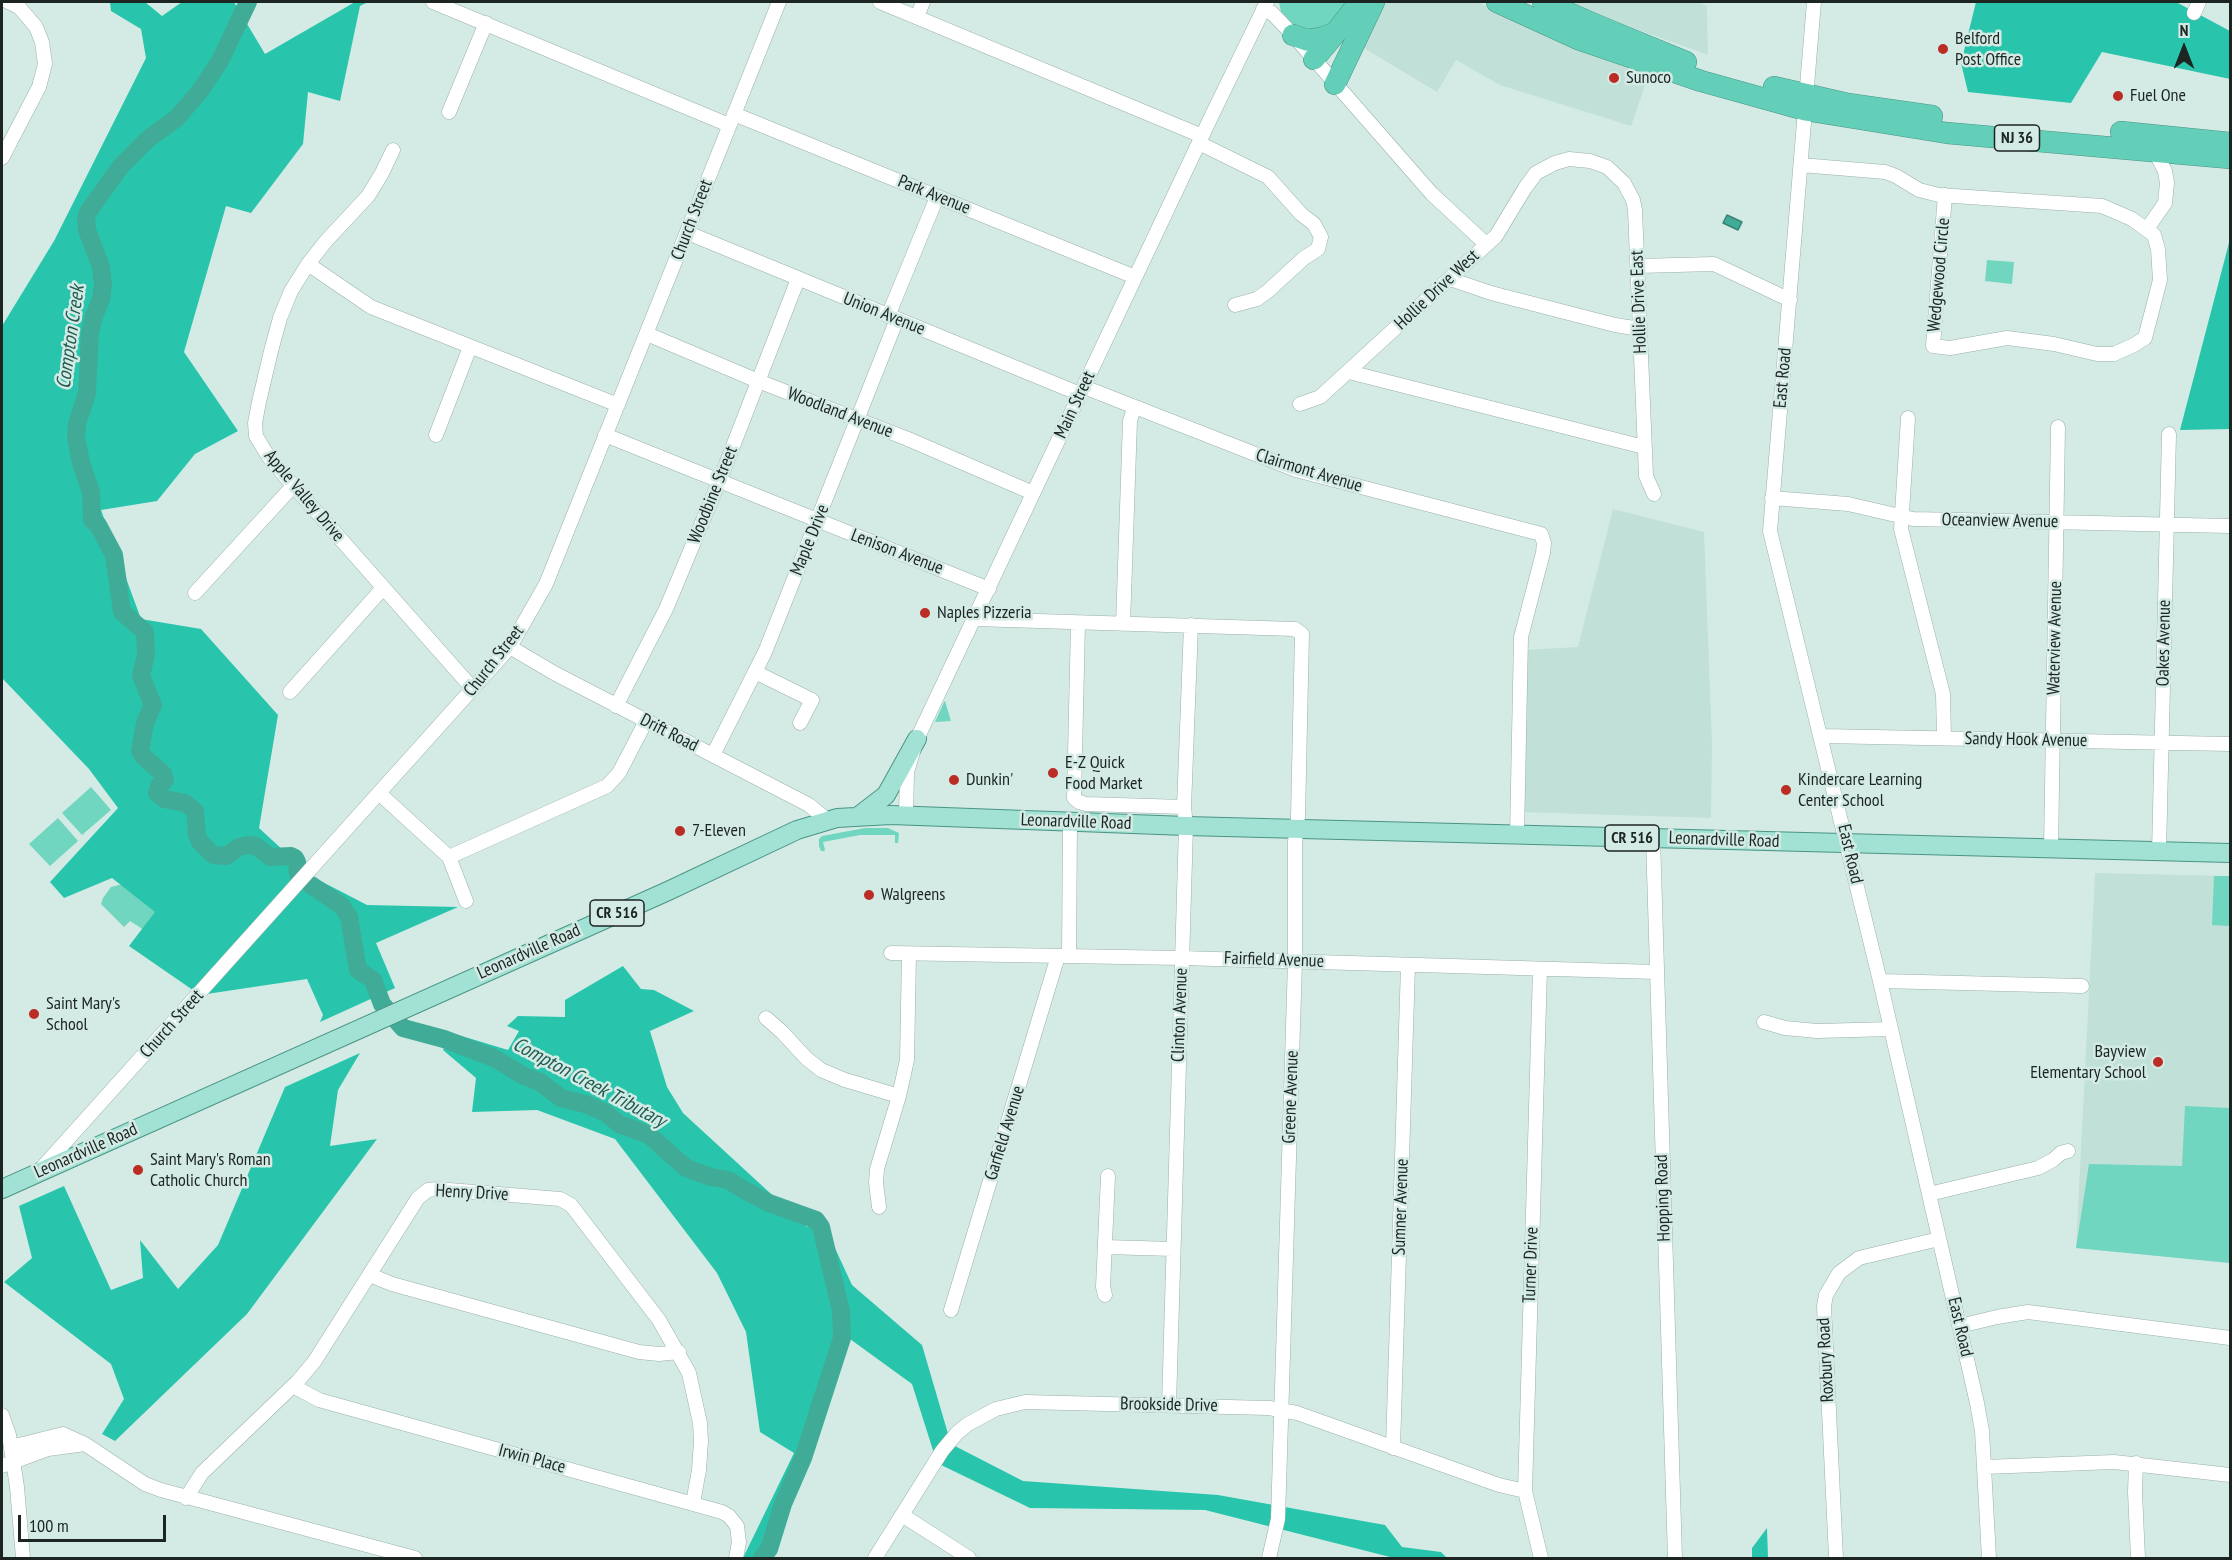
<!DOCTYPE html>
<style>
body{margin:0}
#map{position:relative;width:2232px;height:1560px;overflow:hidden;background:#d4ebe5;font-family:"PT Sans Narrow",sans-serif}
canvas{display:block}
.frame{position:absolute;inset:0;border:3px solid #1d2523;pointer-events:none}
.north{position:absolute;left:2154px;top:18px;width:60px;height:60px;-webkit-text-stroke:4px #d4ebe5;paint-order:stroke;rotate:0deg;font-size:16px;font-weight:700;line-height:24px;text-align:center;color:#1d2523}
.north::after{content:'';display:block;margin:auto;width:21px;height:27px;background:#1d2523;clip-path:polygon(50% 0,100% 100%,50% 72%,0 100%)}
.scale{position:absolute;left:18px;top:1515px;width:148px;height:27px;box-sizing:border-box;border:3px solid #1d2523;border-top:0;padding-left:8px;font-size:18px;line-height:21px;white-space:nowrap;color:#1d2523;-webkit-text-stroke:4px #d4ebe5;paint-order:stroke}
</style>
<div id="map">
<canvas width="2232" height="1560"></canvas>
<div class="frame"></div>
<div class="north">N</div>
<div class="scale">100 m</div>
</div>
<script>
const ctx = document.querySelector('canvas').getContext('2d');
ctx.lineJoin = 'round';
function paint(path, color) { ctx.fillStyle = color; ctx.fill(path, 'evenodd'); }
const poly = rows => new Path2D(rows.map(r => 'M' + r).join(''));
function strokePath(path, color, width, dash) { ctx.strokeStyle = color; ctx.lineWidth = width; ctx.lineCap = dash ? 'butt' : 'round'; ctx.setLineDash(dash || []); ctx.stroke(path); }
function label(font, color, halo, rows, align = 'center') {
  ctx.font = font + ' "PT Sans Narrow",sans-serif'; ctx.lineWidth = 5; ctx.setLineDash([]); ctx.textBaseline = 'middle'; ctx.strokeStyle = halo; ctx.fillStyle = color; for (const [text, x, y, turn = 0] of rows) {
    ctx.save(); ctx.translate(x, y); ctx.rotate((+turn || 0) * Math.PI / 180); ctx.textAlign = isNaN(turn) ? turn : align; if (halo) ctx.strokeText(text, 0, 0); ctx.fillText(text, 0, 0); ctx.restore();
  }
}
const built = poly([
 [1378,2,1478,2,1544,33,1649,74,1631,126,1500,85,1456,60,1437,92,1359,45],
 [1569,2,1698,2,1707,6,1708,55,1600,16],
 [1613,509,1704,532,1712,744,1711,818,1520,812,1525,650,1578,647],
 [2095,873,2230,876,2230,1263,2076,1248]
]);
const green = poly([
 [1279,2,1354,2,1323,31,1308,30,1293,25,1281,12],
 [1987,260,2014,262,2012,284,1985,281],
 [945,701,951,721,935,722,944,702],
 [91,787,111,810,82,835,62,813],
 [58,818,78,841,50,866,29,844],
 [865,828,888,828,899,833,898,843,895,843,895,835,860,835,823,842,825,850,824,851,821,851,819,846,819,839,822,836],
 [2214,876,2230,876,2230,926,2212,925],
 [123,884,160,914,144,930,130,921,124,927,101,904,103,898,111,887],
 [2185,1106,2230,1108,2230,1263,2076,1248,2089,1164,2182,1166]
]);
const forest = poly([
 [110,2,145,2,162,16,182,2,234,2,265,54,355,2,368,2,360,6,340,101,308,92,303,144,251,213,226,206,184,352,238,431,195,454,157,501,101,510,141,619,201,629,278,715,259,828,311,876,367,905,458,907,376,943,395,988,320,1022,323,1015,307,979,200,995,129,946,155,912,112,878,64,898,50,882,118,808,89,769,2,678,2,326,54,241,146,58,141,29,111,11],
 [1976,2,2176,2,2230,31,2230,79,2102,52,2071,103,1968,92,1961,63],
 [2230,239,2230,429,2180,430],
 [623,966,641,989,654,990,694,1011,650,1031,667,1087,683,1113,807,1227,822,1220,852,1285,922,1345,951,1444,1023,1481,1218,1495,1385,1525,1402,1547,1441,1552,1447,1558,1394,1558,1205,1510,1030,1508,937,1463,912,1384,850,1339,770,1558,743,1558,794,1453,760,1432,746,1332,717,1273,615,1139,537,1110,472,1112,476,1078,443,1050,455,1034,508,1050,519,1031,507,1026,518,1016,565,1017,565,1000],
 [360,1053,338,1090,330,1146,377,1139,247,1314,115,1441,102,1434,124,1399,111,1364,4,1282,32,1258,19,1206,64,1186,111,1290,143,1278,140,1240,178,1289,218,1245,285,1087],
 [1767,1528,1768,1558,1752,1558,1752,1548]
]);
const water = poly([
 [1727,215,1742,222,1738,230,1723,223,1727,215]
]);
const river = poly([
 [248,2,220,61,200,91,177,118,148,139,121,166,88,212,86,219,87,230,101,267,103,285,101,299,94,316,90,333,87,393,77,424,76,437,81,463,91,492,92,520,98,525,114,555,122,612,145,632,146,654,141,676,153,705,145,723,140,751,144,757,163,774,165,780,159,786,157,793,164,799,185,803,195,811,197,835,200,842,213,855,226,856,239,847,249,845,256,846,270,857,291,856,295,858,297,862,298,874],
 [311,885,342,906,349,917,358,970,373,980,382,1004,403,1028,444,1039,494,1058,524,1076,540,1082,561,1098,585,1104,606,1113,619,1124,649,1135,686,1168,711,1177,728,1180,746,1191,769,1203,816,1220,821,1227,841,1311,842,1338,803,1458,783,1504,769,1549,762,1558]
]);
const minor = poly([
 [433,2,729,125],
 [880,2,1202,136],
 [1814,2,1770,531,1880,981,1977,1403,1982,1431,1989,1558],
 [1263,9,1272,13,1293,35,1432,194,1486,244],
 [2194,13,2199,2],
 [917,17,923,2],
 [449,112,486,23],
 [734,114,1135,277],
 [1199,143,1268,177,1301,214,1314,224,1321,237,1318,249,1304,258,1268,291,1257,299,1235,305],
 [393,150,382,173,368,196,326,241,308,264,291,291,280,318,271,351,259,402,255,423,256,436,268,456,284,475,473,689],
 [2,158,39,87,45,64,42,42,36,27,19,7,8,2],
 [1801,165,1885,172,1896,176,1919,190,1939,195,2102,206,2132,219,2154,235,2158,249,2160,280,2145,338,2134,345,2114,354,2097,354,2054,344,2007,338,1950,348,1933,346,1945,195],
 [2147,229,2165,203,2167,183,2165,171,2154,150],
 [688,233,1080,394],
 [308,264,371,307,618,405],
 [1638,266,1714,264,1790,300],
 [1450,279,1491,293,1615,325,1640,329],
 [888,316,937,197],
 [647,334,758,381,908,439,1033,493],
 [1349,372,1644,447],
 [1084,387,1296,470,1541,534,1544,543,1543,553,1521,637,1517,835],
 [1300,404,1320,397,1496,236,1525,188,1536,173,1555,163,1569,159,1590,161,1607,167,1624,183,1633,200,1635,210,1646,476,1654,494],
 [1908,418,1901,529,1943,694,1944,738],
 [436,435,470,347],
 [605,435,989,589],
 [1772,498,1848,504,1913,519,2230,526],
 [195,593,293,486],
 [974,619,1295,629,1302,634,1298,816,1295,842,1295,961,1278,1519,1269,1558],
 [1078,623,1074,798,1079,802,1086,804,1184,807],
 [1123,624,1130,421,1134,408],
 [510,647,554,673,809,805,827,820],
 [755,672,812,700,800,723],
 [290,692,383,588],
 [616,706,666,609,719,482,798,279],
 [1822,736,2230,744],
 [713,755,765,652,897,319],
 [380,794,449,857,466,901],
 [906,815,907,772,917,739,1212,115,1267,2],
 [1653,838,1675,1558],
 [2051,849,2058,427],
 [2159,852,2169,434],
 [449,857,607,786,619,773,646,721],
 [891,953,1181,958,1656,972],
 [1069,956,1070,823],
 [1540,969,1525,1491,1541,1558],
 [1880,981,2082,986],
 [766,1018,782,1032,806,1058,821,1070,845,1080,899,1096],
 [1764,1022,1785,1028,1817,1031,1891,1029],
 [41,1169,510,647,546,584,779,2],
 [1929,1194,2038,1168,2053,1160,2061,1153,2068,1151],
 [879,1207,876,1183,877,1169,899,1096,907,1060,909,954],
 [1105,1247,1173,1249],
 [370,1275,392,1284,639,1352,659,1354,679,1352],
 [1105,1295,1103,1287,1108,1176],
 [951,1310,1058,956],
 [1960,1326,1997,1317,2028,1312,2230,1338],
 [293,1386,319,1400,722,1512,729,1516,737,1526,739,1542,736,1558],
 [1169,1405,1186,826,1184,807,1191,625],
 [2,1415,9,1435,17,1487,23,1558],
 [85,1444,145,1484,161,1490,415,1558],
 [1393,1448,1408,965],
 [2136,1463,2135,1492,2138,1558],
 [2,1466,48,1449,85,1444,63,1434,11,1447],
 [1985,1467,2114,1462,2230,1475],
 [186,1498,202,1473,298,1381,314,1362,418,1198,428,1190,437,1189,560,1199,571,1205,659,1320,689,1373,700,1423,701,1441,699,1470,693,1503],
 [902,1515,969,1558],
 [875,1558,942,1451,957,1433,968,1424,996,1409,1025,1402,1269,1408,1297,1413,1499,1485,1525,1491],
 [1836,1558,1824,1306,1826,1295,1839,1273,1859,1258,1939,1239]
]);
const major = poly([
 [860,815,886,795,917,739],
 [2,1189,668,891,797,830,837,818,891,815,1186,826,2230,853]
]);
const highway = poly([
 [1497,2,1578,39,1701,81,1805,110,1947,133,2230,158],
 [1543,2,1601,27,1686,62],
 [1293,35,1307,40,1322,38,1336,32,1359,2],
 [1314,59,1336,33],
 [1335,84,1374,2],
 [1774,87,1848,104,1932,116],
 [2121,132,2230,143]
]);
const markers = [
 [1943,49,6,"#ba2c24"],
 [1614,78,6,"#ba2c24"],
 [2118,96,6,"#ba2c24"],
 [925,613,6,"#ba2c24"],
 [1053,773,6,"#ba2c24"],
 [954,780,6,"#ba2c24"],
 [1786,790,6,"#ba2c24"],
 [680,831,6,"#ba2c24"],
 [869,895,6,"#ba2c24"],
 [34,1014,6,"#ba2c24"],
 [2158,1062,6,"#ba2c24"],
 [138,1170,6,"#ba2c24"]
];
const shields = [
 [2017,138,45],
 [1632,838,54],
 [617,913,54]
];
const shieldNames = [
 ["NJ 36",2017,138],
 ["CR 516",1632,838],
 ["CR 516",617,913]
];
const poiNames = [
 ["Belford",1955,39],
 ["Post Office",1955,60],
 ["Sunoco",1626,78],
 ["Fuel One",2130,96],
 ["Naples Pizzeria",937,613],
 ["E-Z Quick",1065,763],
 ["Food Market",1065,784],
 ["Dunkin'",966,780],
 ["Kindercare Learning",1798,780],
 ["Center School",1798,801],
 ["7-Eleven",692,831],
 ["Walgreens",881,895],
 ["Saint Mary's",46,1004],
 ["School",46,1025],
 ["Bayview",2146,1052,"right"],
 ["Elementary School",2146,1073,"right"],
 ["Saint Mary's Roman",150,1160],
 ["Catholic Church",150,1181]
];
const streetNames = [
 ["Park Avenue",934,195,22],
 ["Church Street",692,220,-69],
 ["Wedgewood Circle",1939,275,-85],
 ["Hollie Drive West",1437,290,-43],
 ["Hollie Drive East",1639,302,-92],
 ["Union Avenue",884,314,22],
 ["East Road",1783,378,-85],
 ["Main Street",1075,405,-65],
 ["Woodland Avenue",840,413,21],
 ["Clairmont Avenue",1309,471,17],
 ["Woodbine Street",713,495,-68],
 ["Apple Valley Drive",304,496,50],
 ["Oceanview Avenue",2000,521,1],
 ["Maple Drive",810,540,-68],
 ["Lenison Avenue",897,552,21],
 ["Waterview Avenue",2055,638,-89],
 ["Oakes Avenue",2164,643,-89],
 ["Church Street",494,661,-52],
 ["Drift Road",669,733,27],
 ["Sandy Hook Avenue",2026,740,1],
 ["Leonardville Road",1076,822,2],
 ["Leonardville Road",1724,840,2],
 ["East Road",1850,854,77],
 ["Leonardville Road",529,952,-24],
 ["Fairfield Avenue",1274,960,2],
 ["Clinton Avenue",1180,1015,-88],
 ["Church Street",172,1024,-48],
 ["Greene Avenue",1291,1097,-88],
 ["Garfield Avenue",1005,1133,-73],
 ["Leonardville Road",86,1151,-24],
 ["Henry Drive",472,1193,3],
 ["Hopping Road",1663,1198,-92],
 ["Sumner Avenue",1401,1207,-88],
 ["Turner Drive",1531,1265,-88],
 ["East Road",1960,1327,77],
 ["Roxbury Road",1826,1360,-93],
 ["Brookside Drive",1169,1405,1],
 ["Irwin Place",532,1459,15]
];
const waterNames = [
 ["Compton Creek",71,337,-82],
 ["Compton Creek Tributary",589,1083,28]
];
paint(built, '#c0e0d8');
paint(green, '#70d6c0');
paint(forest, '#28c5ac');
paint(water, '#40ac97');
strokePath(water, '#368474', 1.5);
strokePath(river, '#40ac97', 18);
strokePath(minor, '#9ab0ab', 15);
strokePath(major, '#4a9484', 20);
strokePath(highway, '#4a9484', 22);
strokePath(minor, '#fff', 14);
strokePath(major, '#a1e2d5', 18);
strokePath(highway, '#63cfb9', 21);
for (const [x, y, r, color] of markers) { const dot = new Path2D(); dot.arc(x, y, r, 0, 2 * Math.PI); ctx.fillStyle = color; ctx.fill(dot); strokePath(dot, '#d4ebe5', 2); }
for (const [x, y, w] of shields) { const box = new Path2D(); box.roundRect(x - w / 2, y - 13, w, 26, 4.5); ctx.fillStyle = '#d4ebe5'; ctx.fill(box); strokePath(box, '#1d2523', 1.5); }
label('bold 16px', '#1d2523', null, shieldNames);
label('18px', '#1d2523', '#d4ebe5', poiNames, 'left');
label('18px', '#1d2523', '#d4ebe5', streetNames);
label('italic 20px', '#215b50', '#d4ebe5', waterNames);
</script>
